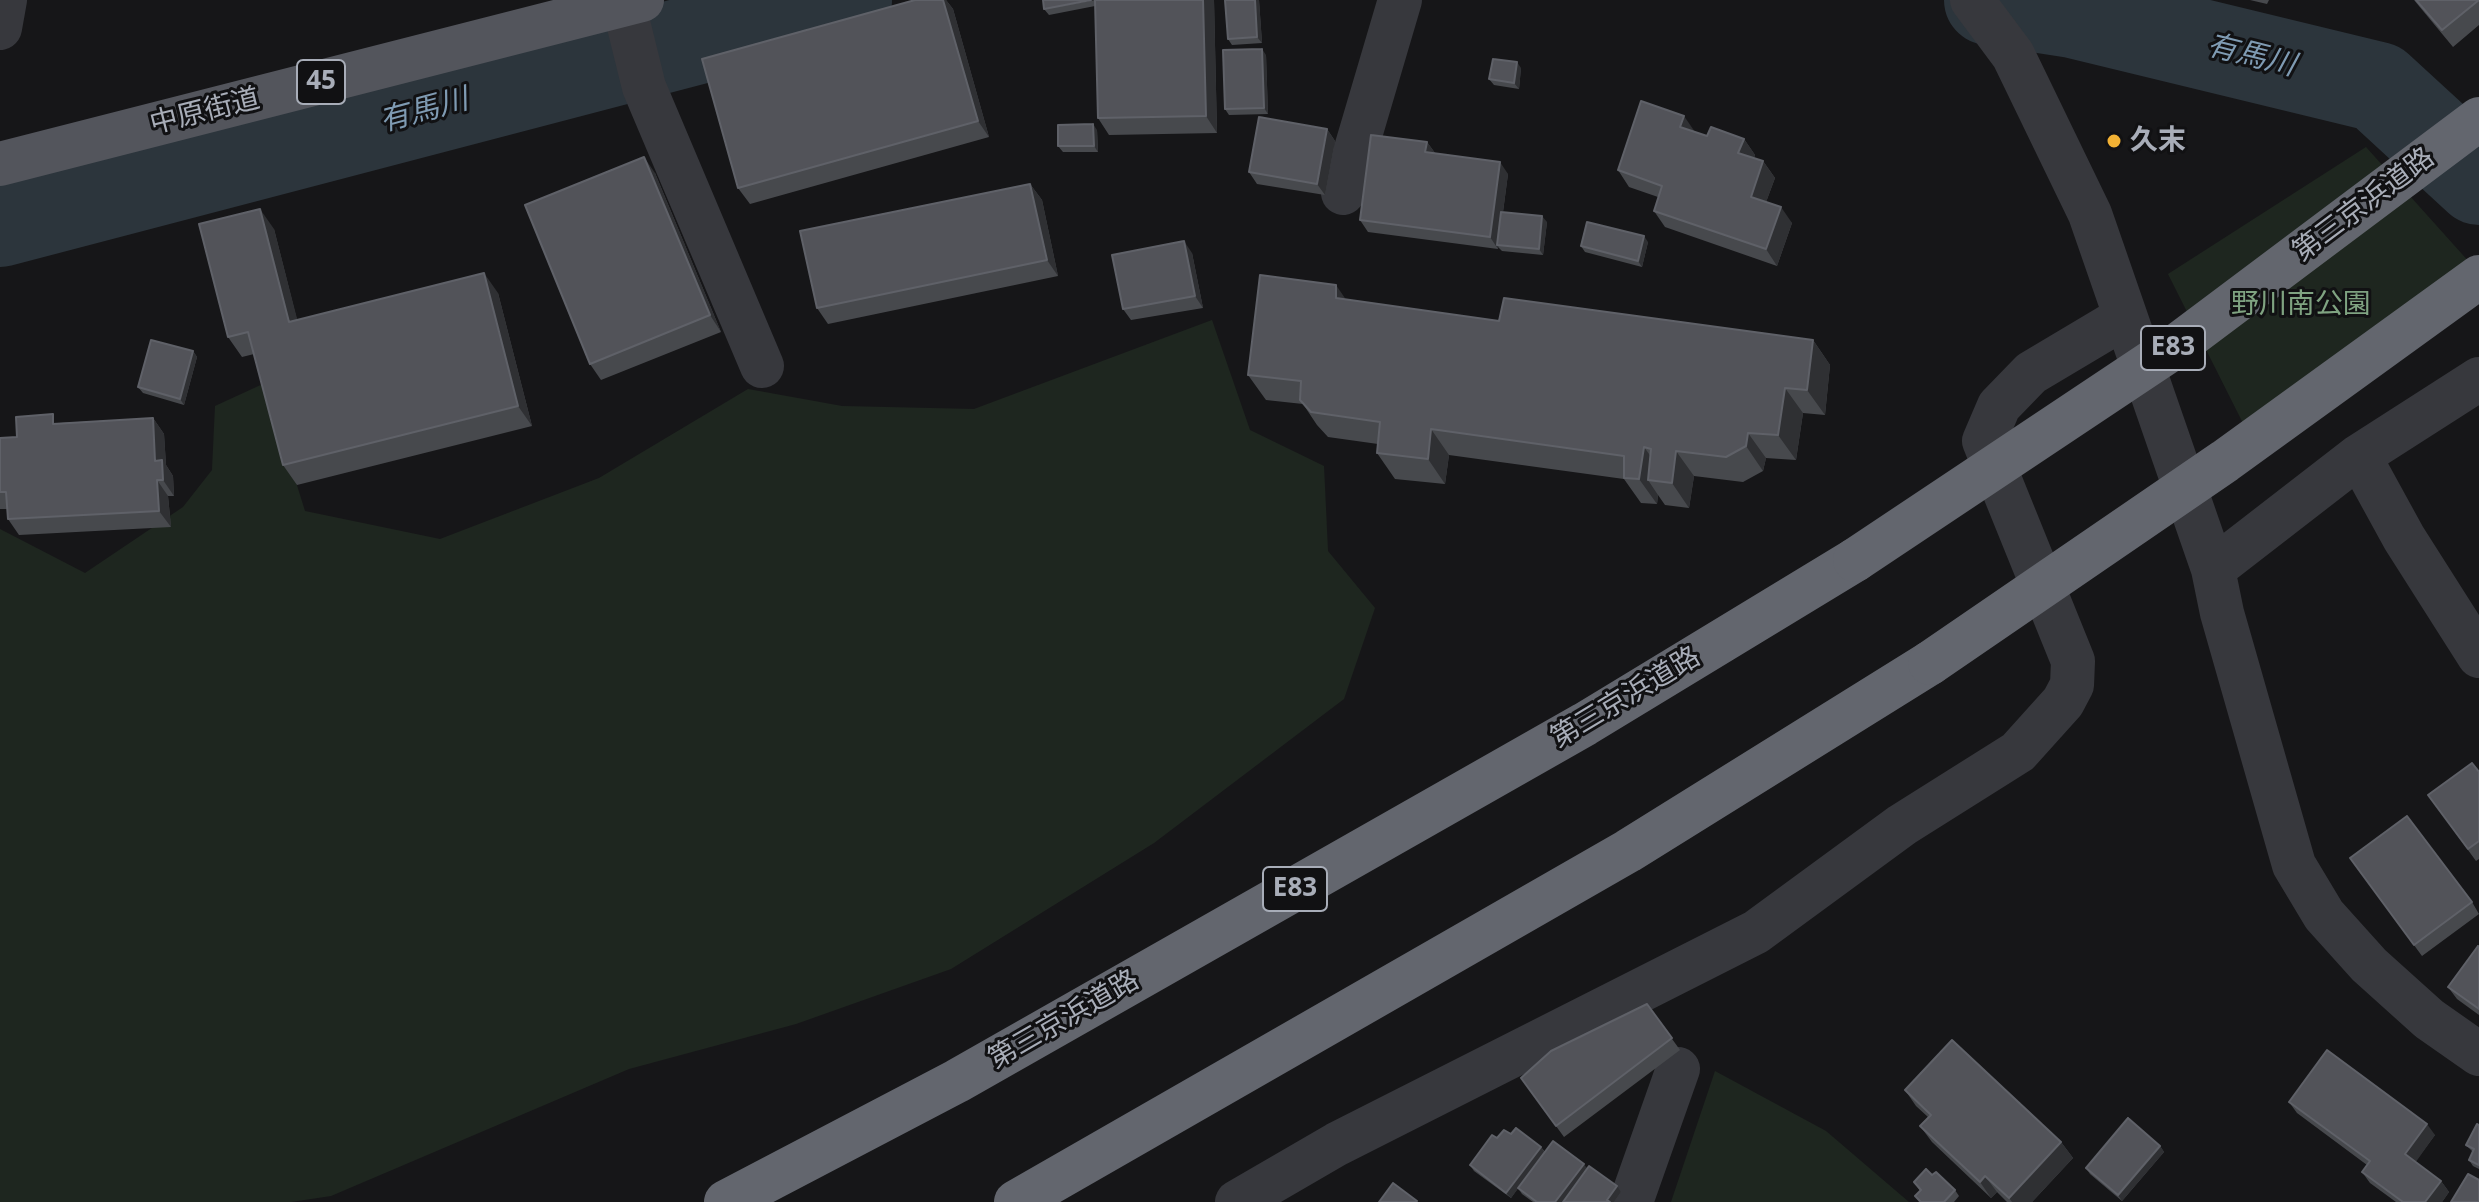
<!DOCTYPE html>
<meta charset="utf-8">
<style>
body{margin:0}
canvas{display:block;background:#161618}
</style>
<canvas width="2479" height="1202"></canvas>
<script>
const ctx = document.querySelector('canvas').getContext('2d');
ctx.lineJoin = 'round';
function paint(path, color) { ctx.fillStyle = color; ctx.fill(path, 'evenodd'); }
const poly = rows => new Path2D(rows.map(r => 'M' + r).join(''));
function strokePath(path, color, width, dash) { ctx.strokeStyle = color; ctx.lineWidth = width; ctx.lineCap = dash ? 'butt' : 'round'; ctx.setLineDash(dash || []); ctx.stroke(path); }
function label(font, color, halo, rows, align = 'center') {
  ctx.font = font + ' "Noto Sans","Noto Sans JP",sans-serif'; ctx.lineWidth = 6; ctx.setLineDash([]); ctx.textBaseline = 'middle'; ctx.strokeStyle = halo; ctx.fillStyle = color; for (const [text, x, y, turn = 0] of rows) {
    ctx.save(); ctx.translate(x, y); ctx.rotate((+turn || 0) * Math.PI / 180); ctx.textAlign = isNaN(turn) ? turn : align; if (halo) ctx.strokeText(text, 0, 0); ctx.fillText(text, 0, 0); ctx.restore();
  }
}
const green = poly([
 [2366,147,2479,273,2260,457,2168,274],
 [1212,320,1250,430,1324,466,1328,551,1375,608,1344,699,1154,843,951,969,796,1024,629,1069,331,1196,291,1202,0,1202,0,529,85,573,183,507,212,470,215,406,265,383,305,511,440,539,599,478,748,389,842,406,974,409],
 [1715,1071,1826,1131,1909,1202,1671,1202]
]);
const river = poly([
 [1989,0,2073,13,2378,87,2479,180],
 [0,222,847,0]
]);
const minor = poly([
 [1972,0,2013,55,2090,214,2213,569,2222,613,2294,865,2324,915,2369,965,2429,1019,2479,1054],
 [624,6,644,87,762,366],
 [0,28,5,0],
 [1343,193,1400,0],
 [2359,456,2404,538,2479,656],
 [2213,569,2359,456,2479,379],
 [1237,1202,1337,1144,1756,932,1902,825,2018,752,2063,702,2072,685,2073,661,1984,441,1999,406,2031,373,2125,317],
 [1631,1202,1678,1069]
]);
const major = poly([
 [0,164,642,0]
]);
const highway = poly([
 [726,1202,957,1081,1585,724,1855,560],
 [1016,1202,1628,851,1930,663]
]);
const highwayBridge = poly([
 [1855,560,2179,344,2479,119],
 [1930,663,2225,461,2479,277]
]);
const wall = poly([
 [915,0,946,0,953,9,989,137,750,204,738,188],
 [1095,0,1214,0,1217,133,1109,135,1098,118,1095,6,1049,15,1044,9],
 [1259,0,1262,43,1232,45,1228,39],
 [2250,0,2269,0,2267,4],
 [2414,0,2479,0,2479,25,2453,47],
 [1266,55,1268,114,1229,115,1225,109],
 [1521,68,1519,89,1494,85,1489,79],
 [1327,129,1335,141,1325,195,1257,184,1249,172],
 [1097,130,1098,152,1063,152,1058,146],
 [1695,132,1707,136,1744,139,1755,155,1754,158,1763,161,1775,178,1766,202,1792,223,1777,266,1665,227,1654,211,1658,197,1629,187,1618,170],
 [1427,142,1435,153,1508,174,1503,212,1547,222,1543,255,1502,251,1498,247,1498,249,1368,232,1360,220],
 [655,173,721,332,601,380,590,364],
 [1030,184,1042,200,1058,276,828,324,817,308],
 [274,229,297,320,498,293,532,426,297,485,283,465,254,354,242,357,228,337],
 [1648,242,1642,267,1585,252,1581,246],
 [1192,253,1203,308,1131,320,1123,309],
 [1346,300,1499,321,1813,340,1830,365,1825,415,1803,413,1796,460,1766,458,1763,471,1743,482,1694,476,1689,508,1665,505,1658,495,1657,504,1641,503,1624,479,1449,455,1445,484,1395,479,1377,453,1378,444,1328,437,1317,425,1303,404,1266,400,1248,375],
 [193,351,197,357,184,405,143,393,138,387],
 [153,418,164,434,166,465,173,476,174,496,168,496,171,527,19,535,8,519,7,509,0,509,0,438,17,437,59,423],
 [2479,772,2479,859,2476,861,2428,795],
 [2350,858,2472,902,2479,914,2422,956],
 [2479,947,2479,1015,2457,999,2448,987],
 [1647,1004,1680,1050,1564,1137,1521,1078],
 [1905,1090,2061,1142,2073,1158,2032,1202,2007,1202,1997,1192,1991,1198,1932,1142,1920,1126,1928,1117,1916,1106],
 [2289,1102,2435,1135,2415,1162,2441,1181,2449,1192,2442,1202,2396,1202,2370,1183,2362,1172,2367,1165,2297,1113],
 [2479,1125,2479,1169,2473,1166,2469,1160,2473,1152,2466,1145],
 [1511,1134,1541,1147,1545,1152,1587,1168,1621,1192,1614,1202,1533,1202,1522,1194,1518,1188,1511,1198,1474,1171,1470,1165,1497,1138],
 [2160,1146,2164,1152,2122,1201,2090,1174,2086,1168],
 [1932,1175,1955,1190,1959,1196,1954,1202,1919,1202,1915,1196,1920,1191,1914,1182]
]);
const shadedWall = poly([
 [943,0,946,0,953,9,989,137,978,121],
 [1203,0,1214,0,1217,133,1206,116],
 [1255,0,1259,0,1262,43,1257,37],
 [1262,49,1266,55,1268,114,1264,108],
 [1517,62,1521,68,1519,89,1514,83],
 [1684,116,1695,132,1680,127],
 [1093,124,1097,130,1098,152,1094,146],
 [1327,129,1335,141,1325,195,1317,184],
 [1744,139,1755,155,1750,169,1738,153],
 [1427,142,1435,153,1425,152],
 [644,157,655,173,721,332,710,315],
 [1763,161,1775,178,1762,213,1751,197],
 [1500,162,1508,174,1498,249,1490,237],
 [1030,184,1042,200,1058,276,1047,260],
 [1781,207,1792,223,1777,266,1766,249],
 [260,209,274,229,303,342,289,322],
 [1542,216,1547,222,1543,255,1539,249],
 [1644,236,1648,242,1642,267,1638,261],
 [1184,241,1192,253,1203,308,1195,296],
 [484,273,498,293,532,426,518,406],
 [1336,285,1353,310,1336,298],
 [1813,340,1830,365,1825,415,1807,390],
 [193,351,197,357,184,405,180,399],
 [1785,388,1803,413,1796,460,1778,435],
 [153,418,164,434,166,465,173,476,174,496,163,480,155,461],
 [1431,429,1449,455,1445,484,1428,459],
 [1748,433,1766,458,1763,471,1746,446],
 [1644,447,1662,472,1648,480,1658,495,1657,504,1639,479],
 [1676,451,1694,476,1689,508,1672,483],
 [157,480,168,496,171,527,159,511],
 [2427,1124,2435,1135,2413,1166,2405,1154],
 [2061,1142,2073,1158,2032,1202,2012,1202,2009,1198],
 [2160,1146,2164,1152,2122,1201,2118,1195],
 [1541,1147,1545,1153,1511,1198,1506,1193],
 [1584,1164,1588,1170,1564,1202,1555,1202],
 [1985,1176,1997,1192,1991,1198,1980,1182],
 [2441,1181,2449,1192,2442,1202,2425,1202],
 [1617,1186,1621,1192,1614,1202,1609,1202,1607,1200]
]);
const building = poly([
 [915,0,943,0,978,121,738,188,702,59,915,0],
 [1043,0,1091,0,1044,9,1043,0],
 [1095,0,1203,0,1206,116,1098,118,1095,0],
 [1225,0,1255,0,1257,37,1228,39,1225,0],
 [2416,0,2479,0,2442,30,2416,0],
 [1262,49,1264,108,1225,109,1223,50,1262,49],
 [1493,59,1517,62,1514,83,1489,79,1493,59],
 [1641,101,1684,116,1680,127,1707,136,1711,127,1744,139,1738,153,1763,161,1751,197,1781,207,1766,249,1654,211,1662,186,1618,170,1641,101],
 [1259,117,1327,129,1317,184,1249,172,1259,117],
 [1093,124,1094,146,1058,146,1058,125,1093,124],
 [1371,135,1427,142,1425,152,1500,162,1490,237,1360,220,1371,135],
 [644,157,710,315,590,364,525,205,644,157],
 [1030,184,1047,260,817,308,800,231,1030,184],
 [260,209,289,322,484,273,518,406,283,465,248,332,228,337,199,224,260,209],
 [1501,212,1542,216,1539,249,1497,245,1501,212],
 [1587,222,1644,236,1638,261,1581,246,1587,222],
 [1184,241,1195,296,1123,309,1112,255,1184,241],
 [1260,275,1336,285,1336,298,1499,321,1504,298,1813,340,1807,390,1785,388,1778,435,1748,433,1746,446,1726,457,1676,451,1672,483,1648,480,1651,449,1644,447,1639,479,1624,478,1624,456,1431,429,1428,459,1377,453,1380,422,1311,412,1300,400,1301,381,1248,375,1260,275],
 [151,340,193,351,180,399,138,387,151,340],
 [53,414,53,424,153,418,155,461,162,460,163,480,157,480,159,511,8,519,6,492,0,492,0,438,17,437,16,417,53,414],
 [2472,763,2479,772,2479,841,2468,849,2428,795,2472,763],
 [2407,816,2472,902,2414,945,2350,858,2407,816],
 [2478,946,2479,947,2479,1009,2448,987,2478,946],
 [1647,1004,1672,1038,1556,1126,1521,1078,1551,1051,1647,1004],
 [1952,1040,2061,1142,2009,1198,1985,1176,1980,1182,1920,1126,1931,1115,1905,1090,1952,1040],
 [2327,1050,2427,1124,2405,1154,2441,1181,2425,1202,2403,1202,2362,1172,2370,1161,2289,1102,2327,1050],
 [2128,1118,2160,1146,2118,1195,2086,1168,2128,1118],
 [2477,1124,2479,1125,2479,1165,2469,1160,2474,1149,2466,1145,2477,1124],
 [1516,1128,1541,1147,1506,1193,1470,1165,1492,1135,1497,1138,1504,1130,1511,1134,1516,1128],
 [1553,1141,1584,1164,1555,1202,1537,1202,1518,1188,1553,1141],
 [1589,1166,1617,1186,1607,1200,1610,1202,1563,1202,1589,1166],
 [1926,1169,1932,1175,1936,1172,1955,1190,1944,1202,1921,1202,1915,1196,1921,1190,1914,1182,1926,1169],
 [2468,1174,2479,1180,2479,1202,2451,1202,2468,1174],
 [1393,1183,1417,1201,1416,1202,1379,1202,1393,1183]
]);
const markers = [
 [2114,141,8,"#f2b134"]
];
const shields = [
 [321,82,48],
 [2173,348,64],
 [1295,889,64]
];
const shieldNames = [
 ["45",321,82],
 ["E83",2173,348],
 ["E83",1295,889]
];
const streetNames = [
 ["中原街道",205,112,-14],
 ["第三京浜道路",2364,205,-37],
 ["第三京浜道路",1626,698,-31],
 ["第三京浜道路",1064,1020,-30]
];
const poiNames = [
 ["久末",2130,141]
];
const parkNames = [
 ["野川南公園",2301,305]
];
const waterNames = [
 ["有馬川",2251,56,14],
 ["有馬川",424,111,-15]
];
paint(green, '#1e261f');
strokePath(river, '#2c353c', 90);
strokePath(minor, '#37383d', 44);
strokePath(major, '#53555c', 44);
strokePath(highway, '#63666e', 44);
strokePath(highwayBridge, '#63666e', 44);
paint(wall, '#47494d');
paint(shadedWall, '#2f3033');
paint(building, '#525359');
strokePath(building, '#5f6168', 2);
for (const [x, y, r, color] of markers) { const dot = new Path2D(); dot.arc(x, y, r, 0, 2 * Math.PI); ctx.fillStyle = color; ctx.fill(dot); strokePath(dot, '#111113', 3); }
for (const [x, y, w] of shields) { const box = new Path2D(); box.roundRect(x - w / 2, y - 22, w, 44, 6); ctx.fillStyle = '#111113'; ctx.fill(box); strokePath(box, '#a8adb8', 2); }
label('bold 26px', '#a8adb8', null, shieldNames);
label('28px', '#a8adb8', '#111113', streetNames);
label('bold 28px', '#a8adb8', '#111113', poiNames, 'left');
label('28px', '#7fa381', '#111113', parkNames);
label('italic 30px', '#7f9bb3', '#111113', waterNames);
</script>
